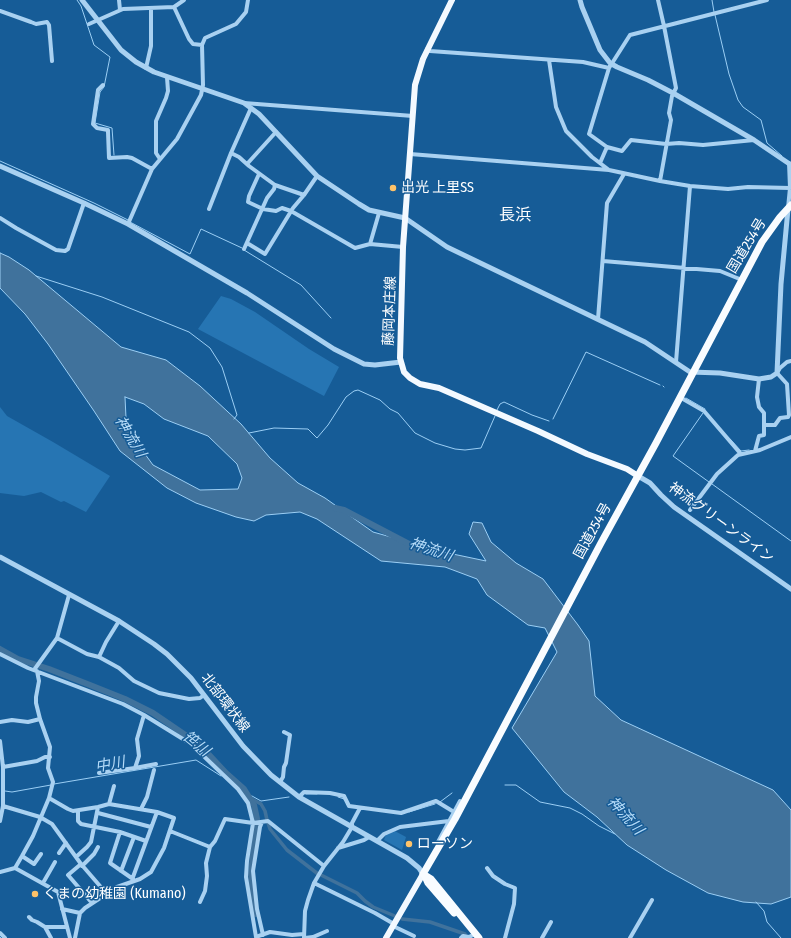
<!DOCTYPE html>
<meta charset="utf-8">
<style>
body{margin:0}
canvas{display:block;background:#165c97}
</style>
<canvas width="791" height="938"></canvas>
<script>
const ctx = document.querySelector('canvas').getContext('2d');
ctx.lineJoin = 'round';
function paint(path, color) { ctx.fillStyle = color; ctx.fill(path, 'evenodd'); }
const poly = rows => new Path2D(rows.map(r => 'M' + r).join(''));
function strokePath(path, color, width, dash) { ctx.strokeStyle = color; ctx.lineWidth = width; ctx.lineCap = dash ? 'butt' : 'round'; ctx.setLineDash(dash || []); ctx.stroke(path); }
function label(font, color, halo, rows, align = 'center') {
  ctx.font = font + ' "Fira Sans Condensed","Noto Sans JP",sans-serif'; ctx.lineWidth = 3; ctx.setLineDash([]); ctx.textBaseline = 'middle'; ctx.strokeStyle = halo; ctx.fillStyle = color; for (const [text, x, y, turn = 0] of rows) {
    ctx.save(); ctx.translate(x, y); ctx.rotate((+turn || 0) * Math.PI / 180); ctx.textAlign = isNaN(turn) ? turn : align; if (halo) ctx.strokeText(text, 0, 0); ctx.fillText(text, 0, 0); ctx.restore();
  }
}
const green = poly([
 [221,296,231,299,255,312,309,349,339,367,324,396,198,329],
 [0,407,7,416,53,442,110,476,86,512,64,501,61,502,41,492,24,496,0,493],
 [393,830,406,837,402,850,384,840,386,834]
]);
const water = poly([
 [0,253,9,257,29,270,121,347,166,360,200,386,241,424,270,458,298,483,325,498,373,532,448,553,486,561,469,534,473,522,482,523,491,542,516,563,543,579,578,625,589,641,595,696,621,720,773,790,791,810,791,897,771,904,743,902,708,893,666,870,627,845,597,817,564,792,512,728,557,652,545,628,528,625,487,595,477,579,445,567,381,561,317,519,300,512,266,515,254,521,236,517,196,503,167,488,120,451,94,411,48,344,25,314,0,288,0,253],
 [125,397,144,404,164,419,208,436,237,464,242,478,238,489,200,490,153,465,134,439,126,418,125,397]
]);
const stream = poly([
 [77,0,81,6,94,45,110,57,104,87,100,92,95,123,112,128,114,155],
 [712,0,714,12],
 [715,15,729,74,738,100,743,107,761,120,767,143,782,156],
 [0,161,94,203,128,220],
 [130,222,190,254,201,229,242,248],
 [244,250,301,285,331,318],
 [36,276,102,297,189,332,210,348,222,367,237,415,234,419],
 [663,386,664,387],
 [686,398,705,409],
 [497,410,500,404,504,402,532,415,549,421],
 [703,413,673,456,709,482],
 [553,419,586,352,660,385],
 [249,433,274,428,308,429,317,438,328,425,346,397,354,391,358,390,380,400,390,409,398,413,415,433,435,443,455,449,465,450,481,448,495,416],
 [730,439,741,451,749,450],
 [712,484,791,541],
 [54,784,196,760,221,776],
 [505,785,516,785,540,802,570,808,582,814,599,826,615,834],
 [5,791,12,792,51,785],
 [306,794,317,794],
 [249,796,252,796,261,801,289,797],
 [338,797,344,799],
 [440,802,452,793],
 [409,812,435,804],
 [756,902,764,911,767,922,781,938],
 [0,937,1,938]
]);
const canal = poly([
 [250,798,261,804,265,811,267,820],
 [268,823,270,829,287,850,318,874],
 [321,875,357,893,365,901,373,907,395,916],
 [402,919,430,922,465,934]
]);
const river = poly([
 [335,508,344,510,409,544],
 [0,649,18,659,49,669,90,685,125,699,153,713,200,745,226,773,244,789,254,805,257,819,251,873,252,894,256,914]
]);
const minor = poly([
 [119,0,120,10],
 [658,0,664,26,676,88,672,96,669,113,671,120,660,181],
 [174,7,189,39,193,44,202,45],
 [0,11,31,22,36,24,47,22,49,25,52,61],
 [89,24,123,9,174,7,184,0],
 [427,49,430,51,583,62,609,68],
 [549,60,556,107,566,131,592,157,609,170],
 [146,68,151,46,151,8],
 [103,85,98,90,93,124,97,128,108,130,108,132,109,158,127,157,132,158,152,169],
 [244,103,413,116],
 [754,140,703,145,679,143,666,144,631,140,622,151,607,147,589,134,609,68,630,35,767,0],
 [231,153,239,157,249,166,275,185,274,189,267,198,244,249],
 [410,154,609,170,660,181,690,186,728,189,748,187,790,188],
 [160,159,156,153,156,121,166,98,168,91,167,77],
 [600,163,607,147],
 [247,164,276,132],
 [259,174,249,196,248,202,263,209,276,211,282,208,291,211,355,248,370,244,403,247],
 [275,185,304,195],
 [788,208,790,188,789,163],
 [209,209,231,153,251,108],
 [0,218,16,228,56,250,65,251,68,249,84,203],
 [128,224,152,169,177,139,201,95,203,85,202,45,205,38,236,24,246,12,248,0],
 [247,243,265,254,293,208,304,195,317,176],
 [370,244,379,213],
 [603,261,720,271,742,280],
 [598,319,607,203,624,174],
 [676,362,690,186],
 [683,399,704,411,740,453],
 [764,425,775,425,780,418,788,417,789,415,787,384,777,373,780,368,787,362,791,361],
 [755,451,759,436,764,435,764,413,759,407,757,397,759,379],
 [690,510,717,474,738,455,760,450,791,437],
 [57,638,87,654,99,657,119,668,134,681,159,693,189,699,200,698,204,695],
 [0,654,28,668,123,704,144,715,191,744,238,789,248,803,253,823,247,861,246,877,256,937,270,932,292,935,304,934],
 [99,657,106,642,119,621],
 [34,670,57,638,69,595],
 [0,722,12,720,28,722,40,719],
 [0,741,3,767,3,806,0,821],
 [3,767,37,761,45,757,50,757],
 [135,768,156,764],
 [99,773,135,768,139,756,137,739,144,715],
 [280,782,283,777,284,767,286,763,290,735,284,732],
 [299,797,304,792,330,793,344,796,349,806,401,813,436,801,454,812],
 [49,798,68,809,73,811,98,807,109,804,157,812,174,818,164,848,151,872,140,879,117,887,85,908,80,913,75,938],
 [109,804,114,786],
 [3,806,40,817,52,824,81,864,106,893],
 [141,809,147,797,154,770],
 [78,811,78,821,81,824,120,832,146,841],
 [98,813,151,827],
 [262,822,260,827,253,871,257,909,263,935],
 [170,831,210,847],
 [120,832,110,863,133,879],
 [377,841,384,834,400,827,449,821],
 [438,842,460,801],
 [338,848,364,840,369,837],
 [59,853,66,843],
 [22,856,34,864,41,854],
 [76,857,87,847,91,842,98,807],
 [81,864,68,875,92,903],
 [82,866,94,854,98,847],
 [15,868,58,892,70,938],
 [487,868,493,876,505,884,515,888,514,904,505,938],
 [121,871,134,837],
 [0,872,15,868,22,856,33,836,49,798,53,782,48,768,50,747,40,719,36,703,36,697,39,681,37,671],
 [133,877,157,812],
 [43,883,55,862],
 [314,883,375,913,394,924],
 [200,902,205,891,207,876,206,863,210,847,215,841,225,819,253,823,268,821,324,866],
 [62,909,80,913],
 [29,917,32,920,37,922,45,927,51,938],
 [393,926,414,936],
 [45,927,67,927],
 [0,933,5,938],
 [304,938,305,911,308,900,314,883,324,866,343,842,352,827,352,823,360,808],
 [305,938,313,937,327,931],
 [461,938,463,936,469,937,473,935],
 [542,938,551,922],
 [630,938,652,900]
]);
const tertiary = poly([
 [82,0,121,50,136,62,154,72,244,103,259,114,317,176,359,204,369,210,405,218,447,247,645,342,690,372,720,373,759,379,771,377,777,373,781,284,788,209],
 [580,0,582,7,600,50,610,63,617,67,648,80,673,93,754,140,791,165],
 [0,166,84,203,128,224,247,293,334,349,364,364,375,365,401,362],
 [638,476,650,483,661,495,674,507,791,589],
 [0,557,119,621,154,644,167,654,191,678,243,746,271,775,299,797,407,858,419,868,423,874]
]);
const primary = poly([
 [452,0,423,59,415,85,403,247,400,358,404,372,410,378,420,384,439,388,538,431,587,454,627,469,638,476],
 [386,938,423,874]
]);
const trunk = poly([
 [423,874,455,819,601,543,656,443,762,242,780,217,791,205],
 [423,874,431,879,479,938],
 [424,874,428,883,454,913]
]);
const markers = [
 [393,188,4,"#ffc369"],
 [409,844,4,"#ffc369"],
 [35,894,4,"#ffc369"]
];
const poiNames = [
 ["出光 上里SS",401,188],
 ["ローソン",417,844],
 ["くまの幼稚園 (Kumano)",43,894]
];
const streetNames = [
 ["国道254号",747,246,-59],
 ["藤岡本庄線",390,311,-88],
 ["神流グリーンライン",721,523,36],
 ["国道254号",593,531,-61],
 ["北部環状線",225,703,53]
];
const waterNames = [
 ["神流川",130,437,59],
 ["神流川",431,550,18],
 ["笹川",196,744,39],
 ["中川",110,765,-10],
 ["神流川",625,816,48]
];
const quarterNames = [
 ["長浜",515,216]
];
paint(green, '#2675b3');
paint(water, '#40729c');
strokePath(water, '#9bcef4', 1);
strokePath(stream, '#9bcef4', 1);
strokePath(canal, '#40729c', 3.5);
strokePath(river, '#40729c', 6);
strokePath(minor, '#a9d1f1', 4);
strokePath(tertiary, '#a9d1f1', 5);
strokePath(primary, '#f3f9ff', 6);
strokePath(trunk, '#f9fcff', 7);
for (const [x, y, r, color] of markers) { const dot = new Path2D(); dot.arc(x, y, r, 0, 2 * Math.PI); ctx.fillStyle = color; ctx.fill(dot); strokePath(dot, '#165c97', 1.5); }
label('14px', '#fff', '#165c97', poiNames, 'left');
label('14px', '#fff', '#165c97', streetNames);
label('italic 15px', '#b5dbf8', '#165c97', waterNames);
label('16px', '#fff', '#165c97', quarterNames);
</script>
